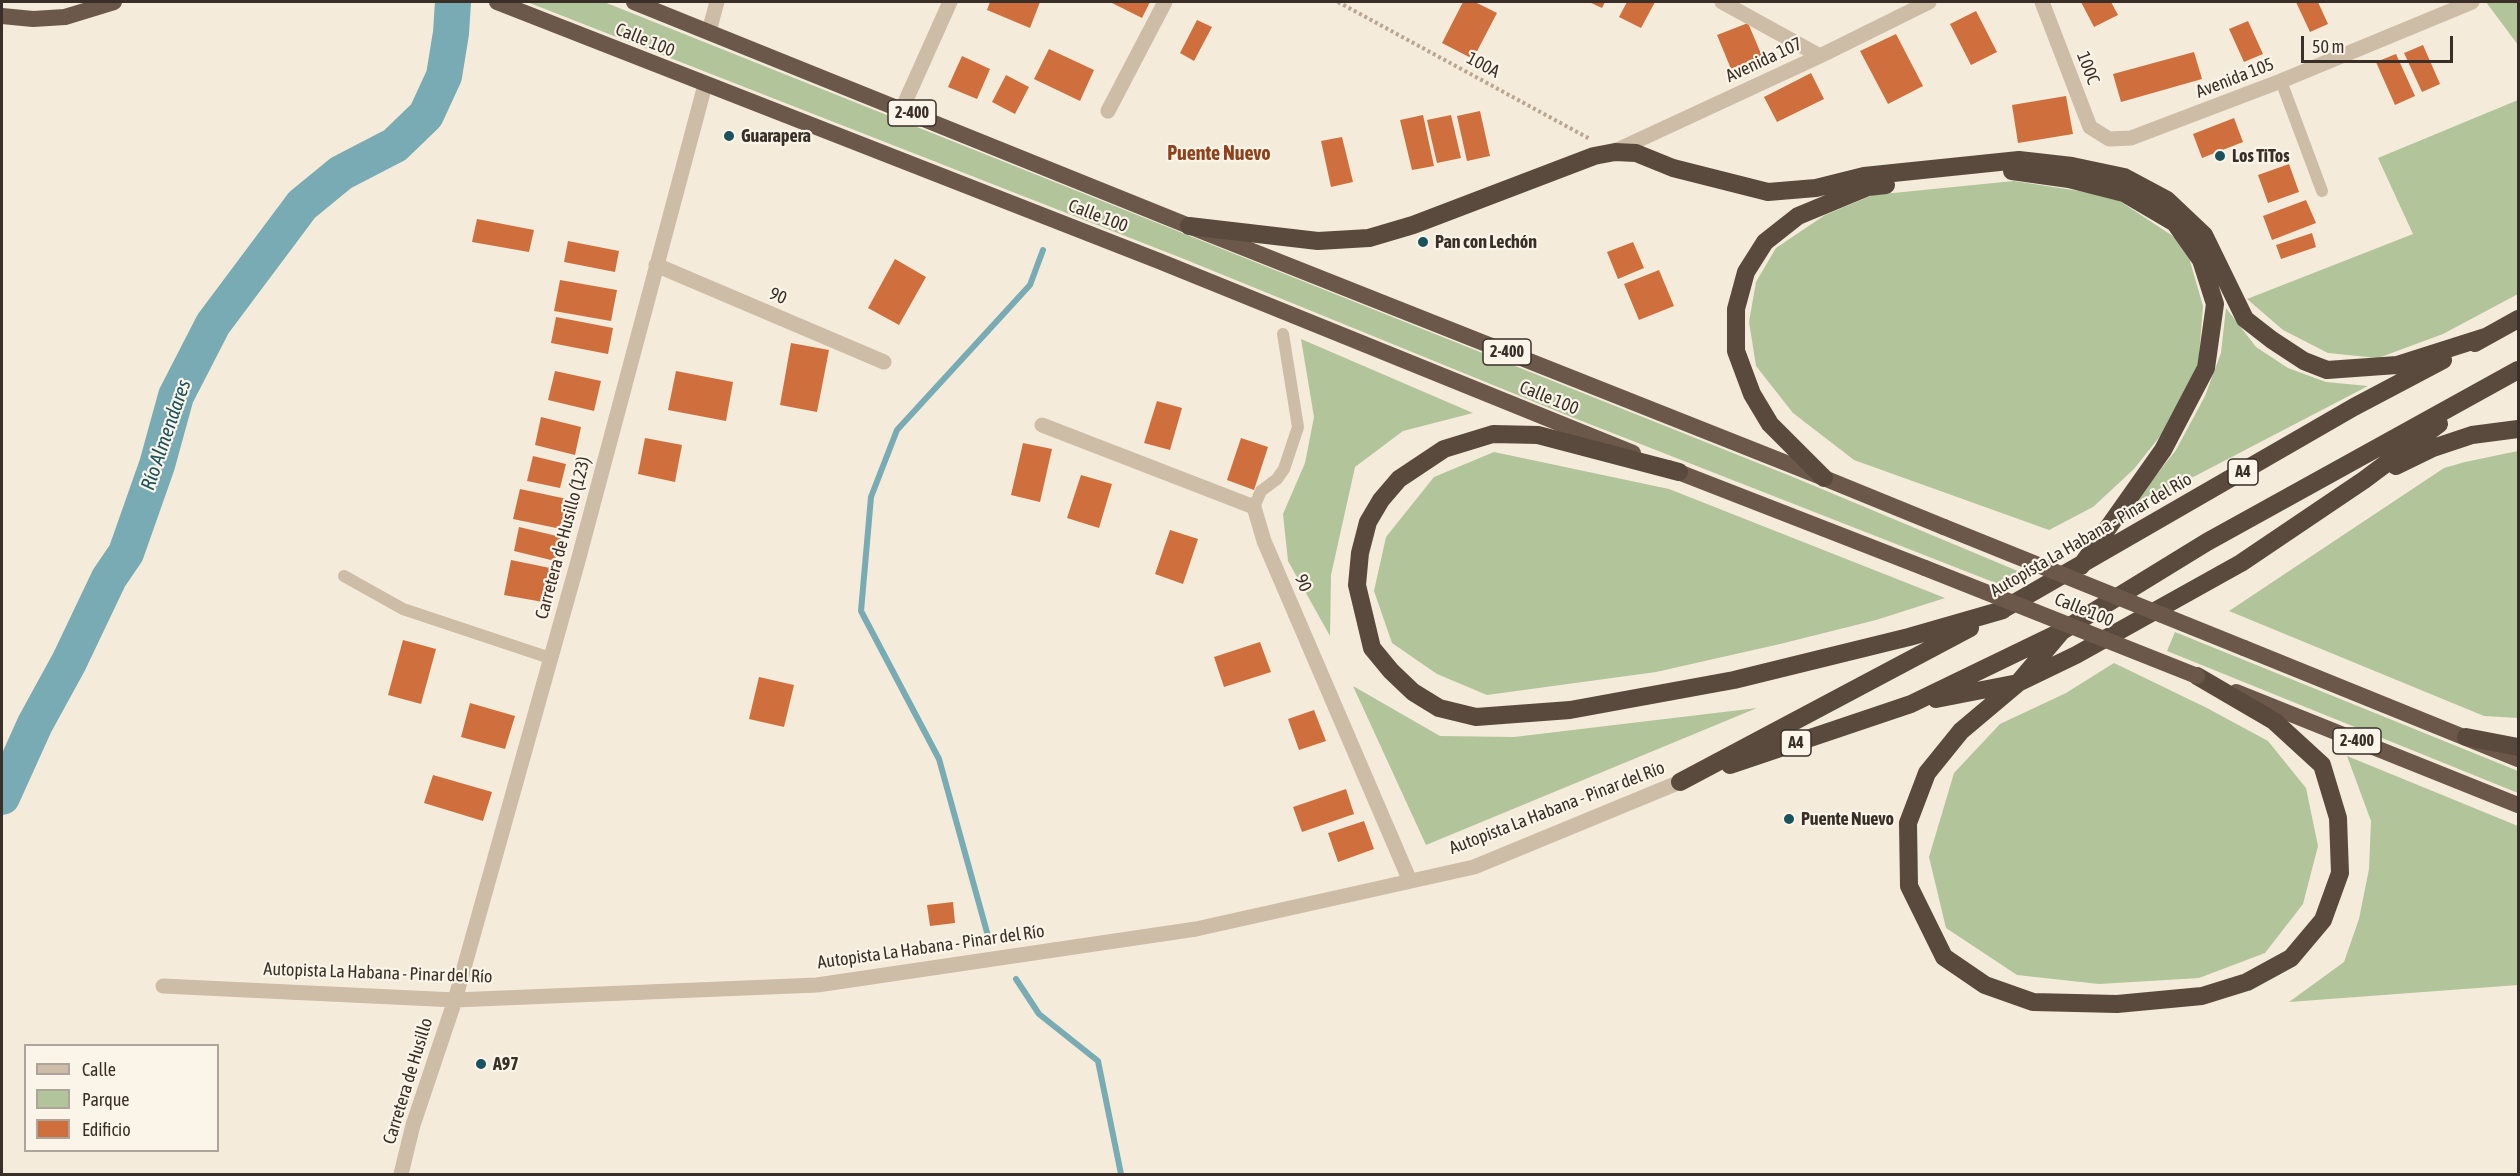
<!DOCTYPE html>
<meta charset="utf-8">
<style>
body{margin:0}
#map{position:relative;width:2520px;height:1176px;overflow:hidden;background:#f4ebdb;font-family:"Asap Condensed",sans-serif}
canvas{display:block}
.frame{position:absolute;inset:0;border:3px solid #392f28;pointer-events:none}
.legend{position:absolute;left:24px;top:1044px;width:195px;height:108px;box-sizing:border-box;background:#fbf4e8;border:2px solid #ada59b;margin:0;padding:8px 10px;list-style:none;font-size:18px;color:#392f28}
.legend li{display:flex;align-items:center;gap:12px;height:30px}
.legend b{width:30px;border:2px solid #ada59b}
.scale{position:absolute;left:2301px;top:36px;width:152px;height:27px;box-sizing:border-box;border:3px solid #392f28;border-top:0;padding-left:8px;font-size:18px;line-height:21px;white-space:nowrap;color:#392f28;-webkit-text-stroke:4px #fbf4e8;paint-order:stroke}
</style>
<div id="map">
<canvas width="2520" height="1176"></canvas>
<div class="frame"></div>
<ul class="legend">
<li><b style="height:8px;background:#cdbca6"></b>Calle</li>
<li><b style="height:16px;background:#b2c49a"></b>Parque</li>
<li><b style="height:16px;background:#cf6f3e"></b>Edificio</li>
</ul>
<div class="scale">50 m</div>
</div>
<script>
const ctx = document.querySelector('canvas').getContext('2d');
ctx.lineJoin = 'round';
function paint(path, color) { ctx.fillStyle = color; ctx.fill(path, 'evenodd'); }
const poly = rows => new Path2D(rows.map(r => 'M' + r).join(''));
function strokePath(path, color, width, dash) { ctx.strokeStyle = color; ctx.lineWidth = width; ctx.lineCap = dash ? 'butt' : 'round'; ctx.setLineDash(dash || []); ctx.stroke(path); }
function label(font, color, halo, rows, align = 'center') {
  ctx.font = font + ' "Asap Condensed",sans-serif'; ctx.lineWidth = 4.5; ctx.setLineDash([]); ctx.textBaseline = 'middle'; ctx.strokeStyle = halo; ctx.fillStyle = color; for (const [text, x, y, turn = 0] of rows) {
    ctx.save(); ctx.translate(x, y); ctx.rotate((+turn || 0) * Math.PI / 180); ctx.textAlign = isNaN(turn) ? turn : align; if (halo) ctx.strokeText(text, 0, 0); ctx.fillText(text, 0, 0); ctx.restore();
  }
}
const green = poly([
 [527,2,604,2,1793,477,2032,577,2011,589,1569,416,1184,259],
 [2486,2,2518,2,2518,45],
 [2518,100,2518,294,2443,334,2378,358,2328,353,2283,330,2247,299,2413,234,2378,158],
 [2014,181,2112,196,2185,244,2203,306,2198,369,2165,430,2134,469,2093,507,2049,530,1854,460,1793,413,1756,366,1749,322,1756,282,1776,248,1825,215,1873,195],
 [2226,308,2256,347,2288,368,2326,382,2368,386,2128,511,2176,450,2205,396,2221,353],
 [1301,339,1473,413,1403,431,1355,467,1331,575,1330,636,1288,561,1283,514,1305,463,1314,417],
 [2518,451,2518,718,2484,716,2229,611,2444,468,2465,462],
 [1494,452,1669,489,1945,598,1876,620,1780,644,1656,672,1487,695,1437,674,1392,643,1374,591,1386,537,1434,477],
 [2175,632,2518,771,2518,793,2167,651],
 [2114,663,2207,708,2268,741,2306,788,2318,846,2303,904,2265,953,2199,978,2099,984,2017,975,1946,928,1929,857,1954,773,2000,724,2066,693],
 [1353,686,1440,736,1514,737,1757,708,1426,845],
 [2347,756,2518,826,2518,985,2289,1002,2344,962,2359,919,2369,869,2371,821]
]);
const stream = poly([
 [988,936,939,759,861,611,871,497,897,430,1030,285,1043,250],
 [1016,979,1039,1014,1098,1061,1121,1174]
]);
const river = poly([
 [2,797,35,724,69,662,109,578,126,553,157,465,176,396,213,324,302,205,341,173,395,145,426,115,444,76,451,33,453,2]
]);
const building = poly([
 [990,2,1040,2,1030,28,987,10],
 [1110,2,1150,2,1142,18],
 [1463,2,1475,2,1497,13,1473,59,1442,43],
 [1589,2,1605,2,1602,8],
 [1627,2,1655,2,1641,28,1619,17],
 [2081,2,2111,2,2118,15,2094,27],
 [2296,2,2318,2,2328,24,2310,32],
 [1976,11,1997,52,1971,65,1950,24],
 [1197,20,1212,27,1194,61,1180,53],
 [2248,21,2263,54,2244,62,2229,29],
 [1748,23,1762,56,1731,69,1717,35],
 [1896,34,1923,86,1888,104,1860,51],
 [2423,45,2440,84,2422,92,2404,53],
 [1049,49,1094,70,1080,101,1034,79],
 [2194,52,2202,79,2121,102,2113,74],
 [2396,54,2415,96,2395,105,2376,62],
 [962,56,990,69,977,99,948,87],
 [1811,73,1824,99,1777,122,1764,97],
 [1006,75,1029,87,1015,114,992,102],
 [2066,96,2073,134,2018,143,2012,105],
 [1480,111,1490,156,1467,161,1457,116],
 [1423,115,1434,166,1412,170,1400,120],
 [1451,115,1461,158,1437,163,1427,120],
 [2234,118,2243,142,2202,158,2193,134],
 [1342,137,1353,182,1331,187,1321,141],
 [2289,164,2299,192,2268,203,2258,175],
 [2306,200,2316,223,2272,240,2263,216],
 [477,219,534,230,529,252,472,242],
 [2312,233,2316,247,2281,259,2276,245],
 [568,241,619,251,615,272,564,262],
 [1633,242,1644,268,1618,279,1607,252],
 [895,259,926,277,899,325,868,308],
 [1659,270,1674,306,1639,320,1624,284],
 [560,280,617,290,611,321,554,311],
 [556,317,613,328,608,354,551,343],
 [791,343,829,350,817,412,780,405],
 [555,371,601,381,594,411,548,400],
 [676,371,733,382,726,421,668,410],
 [1157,401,1182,408,1170,450,1144,443],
 [541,417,581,427,575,455,535,445],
 [645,438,682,445,675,482,638,474],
 [1241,438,1268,447,1254,490,1227,480],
 [1023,443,1052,449,1040,502,1011,495],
 [533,456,566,464,560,488,527,481],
 [1081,475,1112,484,1099,528,1067,518],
 [520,489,567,499,561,529,513,519],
 [519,527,561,537,555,561,514,551],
 [1170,530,1198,539,1183,584,1155,574],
 [511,560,550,568,543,602,504,595],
 [403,640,436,649,421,704,388,695],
 [1260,642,1271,672,1224,687,1214,657],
 [759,677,794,685,784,727,749,719],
 [470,703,515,716,505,749,461,737],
 [1314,710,1326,741,1299,750,1288,719],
 [433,775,492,792,483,821,424,803],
 [1346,789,1354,814,1302,832,1293,807],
 [1364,821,1374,849,1338,862,1328,833],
 [953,902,955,923,930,926,927,905]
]);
const path = poly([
 [1338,2,1590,139]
]);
const service = poly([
 [2281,81,2322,191],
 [1254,507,1261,491,1277,479,1284,469,1298,427,1283,334],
 [344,576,403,609,550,658]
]);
const minor = poly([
 [1722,2,1820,56],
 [2042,2,2090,127,2109,139,2131,138,2281,81,2472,2],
 [709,31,717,2],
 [902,109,950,2],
 [1108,111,1165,2],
 [1615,151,1820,56,1929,2],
 [656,265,884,362],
 [1042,425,1254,507,1264,541,1410,881],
 [163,986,455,1000,817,985,1196,929,1474,867,1680,782],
 [401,1174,413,1125,455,1000,578,561,705,85]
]);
const trunk = poly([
 [497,2,1159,261,1633,453],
 [634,2,1189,226,1824,478,1944,527],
 [2,16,33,19,65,17,114,2],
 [1668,468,1925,568],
 [2244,648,2518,759],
 [2236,692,2518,805]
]);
const motorway = poly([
 [2012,171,2069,179,2124,193,2175,223,2201,260,2215,304,2206,368,2163,450,2081,566],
 [1189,226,1318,241,1369,238,1413,225,1594,156,1615,152,1636,153,1673,168,1768,192,1816,188,1864,176,2019,160,2072,166,2124,177,2167,200,2204,235,2245,319,2272,340,2304,361,2327,370,2397,365,2485,337],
 [2475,343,2518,319],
 [2396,466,2433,448,2472,435,2518,429],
 [1679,472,1538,435,1493,434,1444,449,1399,479,1381,500,1368,522,1360,553,1357,585,1372,648,1391,671,1413,692,1439,708,1476,717,1570,710,1734,680,1909,637,2003,610],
 [1824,478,1770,424,1752,394,1736,351,1736,309,1746,272,1765,242,1798,216,1868,187,1886,185],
 [2002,610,2354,407,2443,360],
 [2062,631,2018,683,1961,731,1927,773,1908,823,1909,886,1944,957,1985,985,2033,1002,2117,1004,2202,996,2247,982,2291,958,2323,920,2340,873,2338,818,2322,765,2274,721,2197,676],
 [1936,699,2018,683,2076,655,2241,563,2364,480,2439,424],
 [2466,737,2518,747],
 [1730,765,1911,704,2062,631,2207,542,2518,370],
 [1680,782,1970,628]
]);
const trunkBridge = poly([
 [1944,527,2244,648],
 [1925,568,2197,676]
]);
const markers = [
 [729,136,6,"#1a535e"],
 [2220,156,6,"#1a535e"],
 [1423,242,6,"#1a535e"],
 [1789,819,6,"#1a535e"],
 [481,1064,6,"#1a535e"]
];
const shields = [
 [912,113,48],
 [1507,352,48],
 [2243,472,30],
 [2357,741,48],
 [1796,743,30]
];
const shieldNames = [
 ["2-400",912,113],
 ["2-400",1507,352],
 ["A4",2243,472],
 ["2-400",2357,741],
 ["A4",1796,743]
];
const streetNames = [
 ["Calle 100",645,40,22],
 ["Avenida 107",1764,60,-25],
 ["100A",1483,65,28],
 ["100C",2088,68,69],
 ["Avenida 105",2235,78,-21],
 ["Calle 100",1098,216,21],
 ["90",778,296,23],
 ["Calle 100",1549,398,22],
 ["Autopista La Habana - Pinar del Río",2091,535,-30],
 ["Carretera de Husillo (123)",563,538,-75],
 ["90",1303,583,67],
 ["Calle 100",2084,610,22],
 ["Autopista La Habana - Pinar del Río",1557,808,-21],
 ["Autopista La Habana - Pinar del Río",931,947,-8],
 ["Autopista La Habana - Pinar del Río",378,973,2],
 ["Carretera de Husillo",408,1081,-73]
];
const poiNames = [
 ["Guarapera",741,136],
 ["Los TiTos",2232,156],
 ["Pan con Lechón",1435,242],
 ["Puente Nuevo",1801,819],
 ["A97",493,1064]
];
const neighbourhoodNames = [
 ["Puente Nuevo",1219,154]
];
const waterNames = [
 ["Río Almendares",166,435,-71]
];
paint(green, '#b2c49a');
strokePath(stream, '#78abb3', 6);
strokePath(river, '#78abb3', 36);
paint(building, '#cf6f3e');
strokePath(path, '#b9a690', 4, [3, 3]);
strokePath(service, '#cdbca6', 12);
strokePath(minor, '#cdbca6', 15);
strokePath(trunk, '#6b584b', 16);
strokePath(motorway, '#5a4a3e', 18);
strokePath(trunkBridge, '#6b584b', 16);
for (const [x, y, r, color] of markers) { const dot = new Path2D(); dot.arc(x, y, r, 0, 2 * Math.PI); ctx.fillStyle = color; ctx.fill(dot); strokePath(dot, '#fbf4e8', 2); }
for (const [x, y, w] of shields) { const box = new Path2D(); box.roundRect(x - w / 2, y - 13, w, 26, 4.5); ctx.fillStyle = '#fbf4e8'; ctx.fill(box); strokePath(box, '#392f28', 1.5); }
label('bold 16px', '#392f28', null, shieldNames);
label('18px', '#392f28', '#fbf4e8', streetNames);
label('bold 18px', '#392f28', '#fbf4e8', poiNames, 'left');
label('bold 20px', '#8e411a', '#fbf4e8', neighbourhoodNames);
label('italic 20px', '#1a535e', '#fbf4e8', waterNames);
</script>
